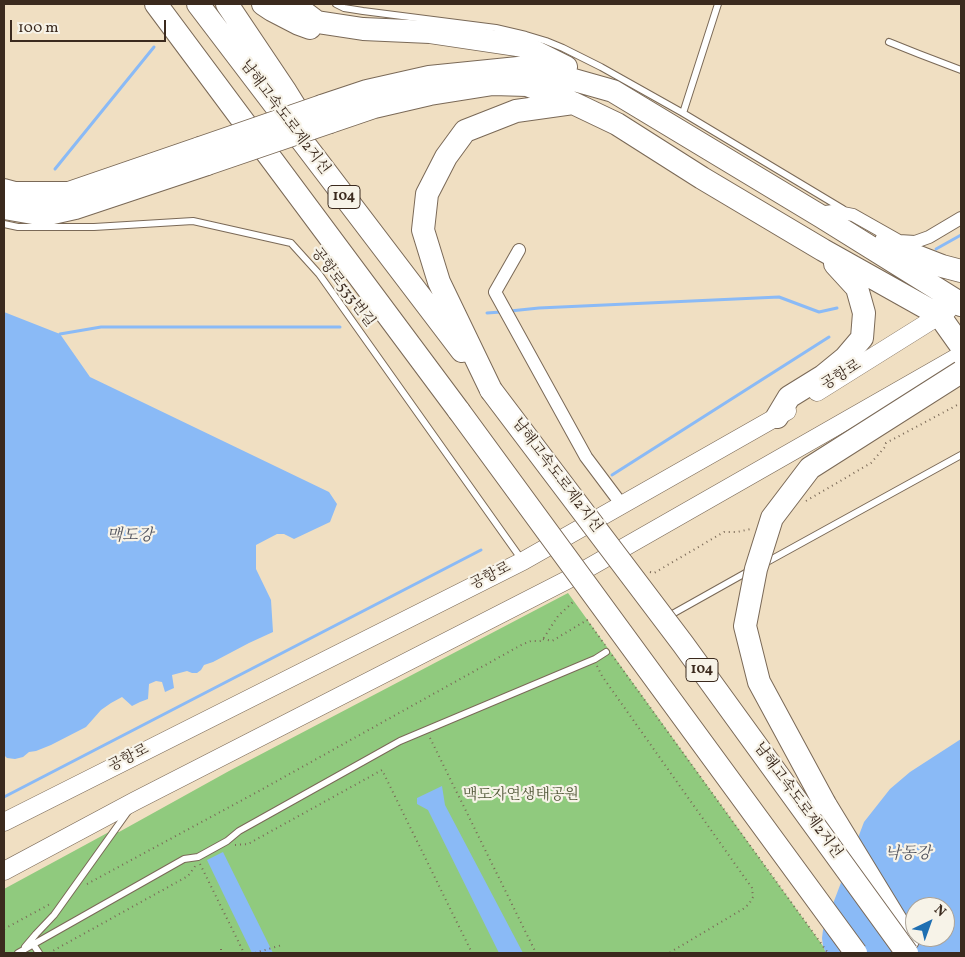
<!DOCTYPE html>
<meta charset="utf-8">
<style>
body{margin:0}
#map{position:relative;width:965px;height:957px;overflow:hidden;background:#f0dfc2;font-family:Vollkorn,serif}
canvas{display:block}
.frame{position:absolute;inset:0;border:5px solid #3b2a1e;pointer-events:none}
.north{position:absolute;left:905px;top:897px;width:50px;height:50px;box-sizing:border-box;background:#f7f3e8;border:1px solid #aca397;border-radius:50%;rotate:42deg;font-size:14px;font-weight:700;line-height:20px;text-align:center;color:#3b2a1e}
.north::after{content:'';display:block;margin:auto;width:18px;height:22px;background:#1f6fb2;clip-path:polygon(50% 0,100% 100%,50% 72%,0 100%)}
.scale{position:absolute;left:10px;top:20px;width:156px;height:22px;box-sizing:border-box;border:2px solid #3b2a1e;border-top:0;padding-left:6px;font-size:15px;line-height:18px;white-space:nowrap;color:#3b2a1e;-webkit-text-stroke:4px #f7f3e8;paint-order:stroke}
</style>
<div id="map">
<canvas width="965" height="957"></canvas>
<div class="frame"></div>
<div class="north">N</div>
<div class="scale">100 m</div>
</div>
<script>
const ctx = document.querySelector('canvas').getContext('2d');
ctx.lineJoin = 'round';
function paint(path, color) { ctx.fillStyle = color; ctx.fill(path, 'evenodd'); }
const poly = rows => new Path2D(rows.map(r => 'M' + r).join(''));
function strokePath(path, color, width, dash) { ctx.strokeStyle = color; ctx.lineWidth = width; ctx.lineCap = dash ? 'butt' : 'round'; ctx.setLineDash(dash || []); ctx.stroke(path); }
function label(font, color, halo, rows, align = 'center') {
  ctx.font = font + ' Vollkorn,"Noto Serif KR",serif'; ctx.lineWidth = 4.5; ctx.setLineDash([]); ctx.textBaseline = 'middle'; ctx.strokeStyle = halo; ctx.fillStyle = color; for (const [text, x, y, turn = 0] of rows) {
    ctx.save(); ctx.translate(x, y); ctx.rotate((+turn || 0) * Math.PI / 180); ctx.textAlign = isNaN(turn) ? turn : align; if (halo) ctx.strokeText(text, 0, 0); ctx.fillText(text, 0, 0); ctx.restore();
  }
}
const green = poly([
 [568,593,823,946,826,953,4,953,4,889,109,832,119,832,229,771]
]);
const water = poly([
 [4,312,60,334,90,377,329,492,337,504,330,522,294,539,284,534,277,534,256,545,256,569,271,600,273,632,249,643,213,662,204,665,201,670,197,673,192,673,187,671,172,675,174,688,165,692,162,682,156,681,149,684,148,699,140,702,132,706,122,697,111,703,101,710,86,727,51,745,36,751,29,752,23,757,15,759,7,758,4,755],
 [961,739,961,953,826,953,823,946,822,938,823,930,864,822,890,789,910,772],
 [915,907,945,907,945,937,915,937],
 [442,786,445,805,523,953,499,953,428,810,417,804,417,798],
 [223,852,273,953,252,953,207,860]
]);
const stream = poly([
 [55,169,154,47],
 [936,249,961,235],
 [510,311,539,308,779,297,819,312,837,308],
 [487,313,501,312],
 [60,334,101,327,340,327],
 [612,475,829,337],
 [4,797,481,550]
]);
const path = poly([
 [806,501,871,463,885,447,886,443,961,403],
 [650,572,654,573,724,532,737,532,751,529],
 [543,639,552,641,587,620,605,645],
 [612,655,828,953],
 [597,666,602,676,752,888,753,897,749,904,743,909,669,953],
 [430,738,536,953],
 [235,845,248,844,382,770,472,953],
 [200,864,244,953],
 [87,884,259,791,523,644,531,641,540,641,543,639,558,616,573,602],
 [4,929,52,903],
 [221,949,221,953],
 [49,953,188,876,196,865],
 [255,953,282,945]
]);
const lane = poly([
 [336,4,344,8,363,11,496,28,526,35,546,41,563,48,601,67,683,113,843,209],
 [889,42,919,54,961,70],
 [683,113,718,4],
 [4,224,18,227,94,227,193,221,291,243,319,274,522,560],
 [765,563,961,455],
 [667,617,749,571],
 [33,944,39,953],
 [25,947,36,934,54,915,129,810],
 [18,953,184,859,198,857,227,841,239,831,400,741,595,659,606,652]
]);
const street = poly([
 [817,213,833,211,853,215,899,241,915,242,929,237,961,218],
 [519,250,495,292,586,457,622,505]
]);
const secondary = poly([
 [817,392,948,310],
 [4,822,523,561,787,411],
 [4,871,135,801,567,580,961,355]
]);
const highway = poly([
 [156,4,459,411],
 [198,4,462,351],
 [227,4,286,92,309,129],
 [263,4,272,10,299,24,310,28],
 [293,4,317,22,363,29,430,32,524,46,566,67],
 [322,106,367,91,429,77,528,67,613,91,822,217,960,303,961,305],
 [330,122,374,107,430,94,493,84,527,85,571,102],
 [4,190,15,193,69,193,200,148],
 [4,208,44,215,75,208,207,164],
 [886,241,906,252,942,266,961,271],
 [491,390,439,282,423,230,427,194,446,157,465,131,516,111,573,103,617,124,702,178,823,250,939,315,961,346],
 [777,417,789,397,823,376,845,358,862,338,864,313,857,288,835,264],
 [825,804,908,940]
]);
const highwayBridge = poly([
 [200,148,322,106],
 [207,164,330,122],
 [491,390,683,644,907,953],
 [459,411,856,953],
 [825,804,759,682,745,626,756,569,772,518,810,468,961,372]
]);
const shields = [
 [344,197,32],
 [702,670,32]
];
const shieldNames = [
 ["104",344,197],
 ["104",702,670]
];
const streetNames = [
 ["남해고속도로제2지선",284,118,53],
 ["공항로533번길",342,288,53],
 ["공항로",842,376,-32],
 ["남해고속도로제2지선",556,476,53],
 ["공항로",491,577,-27],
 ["공항로",129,759,-27],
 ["남해고속도로제2지선",797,801,54]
];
const parkNames = [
 ["맥도자연생태공원",521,796]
];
const waterNames = [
 ["맥도강",130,537],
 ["낙동강",908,855]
];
paint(green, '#90ca7e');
paint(water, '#8abaf6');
strokePath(stream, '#8abaf6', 3);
strokePath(lane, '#7a6957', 8);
strokePath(street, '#7a6957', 14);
strokePath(secondary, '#7a6957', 19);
strokePath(highway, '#7a6957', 24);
strokePath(path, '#7a6957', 2, [1, 4]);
strokePath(lane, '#fff', 6);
strokePath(street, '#fff', 12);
strokePath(secondary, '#fff', 18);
strokePath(highway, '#fff', 22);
strokePath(highwayBridge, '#7a6957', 24, []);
strokePath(highwayBridge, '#fff', 22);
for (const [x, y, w] of shields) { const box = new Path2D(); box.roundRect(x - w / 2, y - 11.5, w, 23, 4); ctx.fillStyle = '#f7f3e8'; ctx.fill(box); strokePath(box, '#3b2a1e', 1); }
label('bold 14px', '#3b2a1e', null, shieldNames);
label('15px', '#3b2a1e', '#f7f3e8', streetNames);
label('15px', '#545a3b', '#f7f3e8', parkNames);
label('italic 16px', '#53555f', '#f7f3e8', waterNames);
</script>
